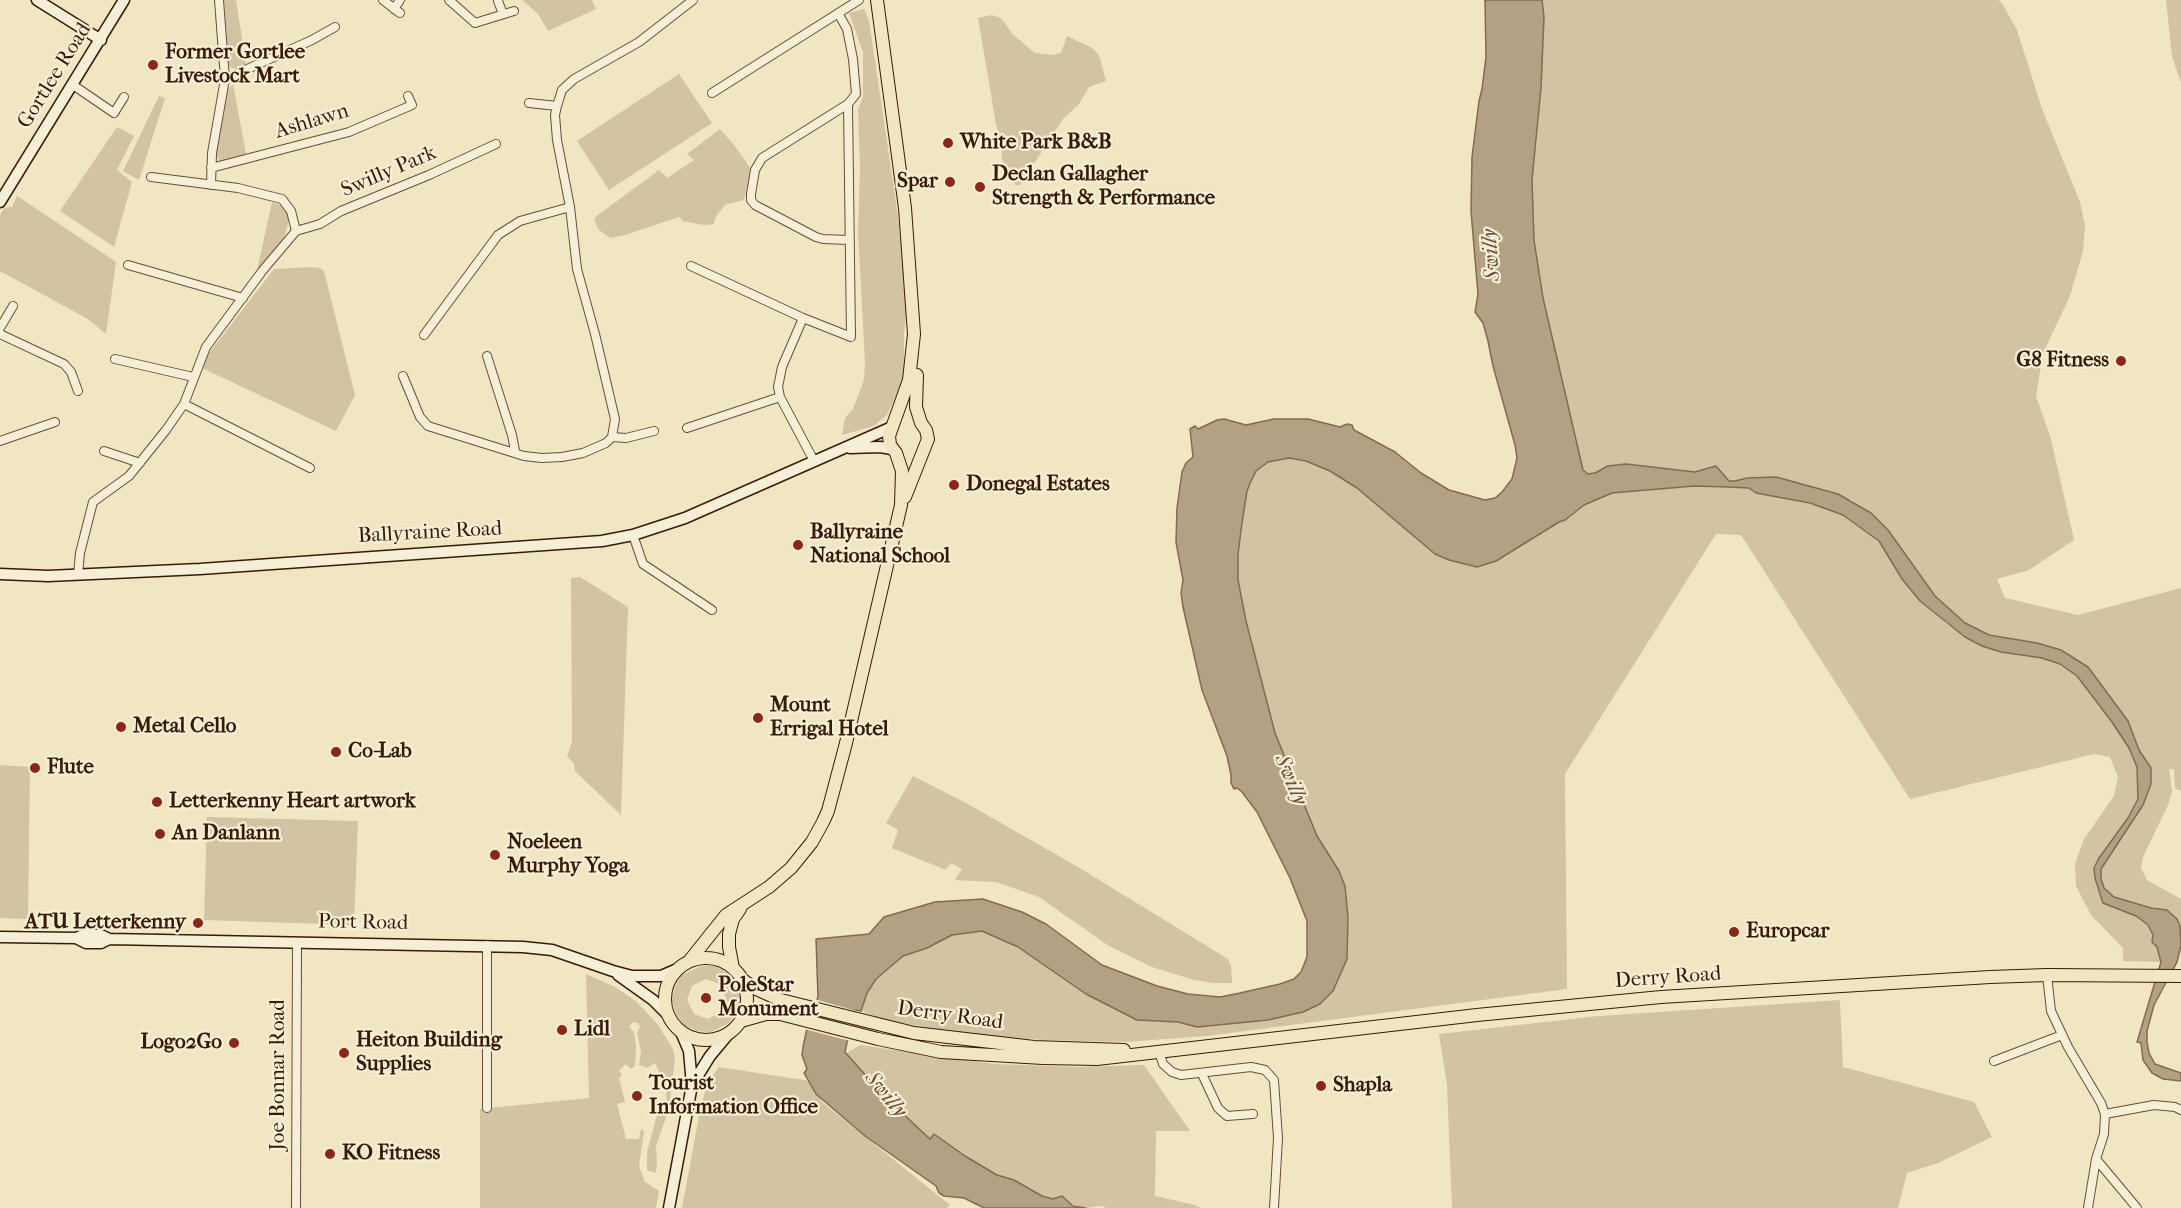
<!DOCTYPE html>
<style>
body{margin:0}
canvas{display:block;background:#f1e6c2}
</style>
<canvas width="2181" height="1208"></canvas>
<script>
const ctx = document.querySelector('canvas').getContext('2d');
ctx.lineJoin = 'round';
function paint(path, color) { ctx.fillStyle = color; ctx.fill(path, 'evenodd'); }
const poly = rows => new Path2D(rows.map(r => 'M' + r).join(''));
function strokePath(path, color, width, dash) { ctx.strokeStyle = color; ctx.lineWidth = width; ctx.lineCap = dash ? 'butt' : 'round'; ctx.setLineDash(dash || []); ctx.stroke(path); }
function label(font, color, halo, rows, align = 'center') {
  ctx.font = font + ' "IM FELL French Canon",serif'; ctx.lineWidth = 4.5; ctx.setLineDash([]); ctx.textBaseline = 'middle'; ctx.strokeStyle = halo; ctx.fillStyle = color; for (const [text, x, y, turn = 0] of rows) {
    ctx.save(); ctx.translate(x, y); ctx.rotate((+turn || 0) * Math.PI / 180); ctx.textAlign = isNaN(turn) ? turn : align; if (halo) ctx.strokeText(text, 0, 0); ctx.fillText(text, 0, 0); ctx.restore();
  }
}
const green = poly([
 [224,0,236,0,246,64,239,68,232,68,229,65],
 [522,0,592,0,596,9,548,31,538,14],
 [1542,0,1998,0,2002,3,2017,30,2042,109,2080,202,2085,226,2083,251,2070,296,2043,353,2036,396,2051,439,2074,540,2029,570,1997,579,2005,598,2078,615,2181,588,2181,791,2175,788,2174,769,2169,769,2172,791,2168,805,2143,857,2141,868,2147,880,2181,899,2181,929,2168,910,2152,908,2114,897,2104,888,2101,879,2101,869,2143,805,2151,768,2139,750,2128,721,2105,689,2037,643,1989,635,1965,623,1935,596,1888,530,1871,513,1851,500,1743,478,1735,481,1728,481,1720,469,1695,472,1626,464,1608,466,1595,473,1588,474,1583,470,1543,298,1534,240,1532,180,1538,128,1544,17],
 [2166,0,2181,0,2181,83,2172,56],
 [864,9,869,20,898,216,907,308,904,334,904,378,887,415,874,426,842,435,845,418,853,409,864,380,865,363,858,232,860,168,858,109,863,97,863,52,849,13],
 [992,15,1000,18,1006,24,1012,34,1035,53,1053,55,1061,53,1067,36,1092,48,1099,55,1106,81,1089,87,1079,104,1063,119,1020,185,1015,185,1002,159,1001,144,996,124,978,18],
 [679,74,712,123,609,190,577,141],
 [233,84,246,154,220,161,216,155,227,90],
 [159,96,165,98,139,180,123,171],
 [117,127,134,136,117,170,132,182,114,247,60,211],
 [720,129,735,146,751,169,744,200,725,205,716,216,714,224,704,225,683,221,679,217,625,235,610,238,598,229,594,218,659,170,667,178,694,160,687,154],
 [17,196,116,262,106,334,88,319,0,271,0,215,4,208,12,207],
 [272,202,284,207,289,217,287,227,284,238,256,275],
 [311,267,320,268,324,271,355,395,336,431,202,368,209,353,274,269],
 [1289,458,1306,461,1330,471,1357,488,1435,554,1477,567,1496,561,1559,522,1565,520,1584,505,1612,493,1694,486,1749,488,1756,493,1810,503,1843,515,1879,541,1920,601,1947,624,1982,646,2022,656,2042,658,2060,664,2077,676,2112,722,2129,748,2137,767,2138,799,2128,818,2099,858,2100,893,2103,903,2136,916,2148,925,2158,947,2161,962,2123,961,2123,948,2091,915,2076,886,2075,864,2084,839,2114,796,2118,777,2110,757,2094,754,1910,799,1741,535,1716,534,1565,774,1567,989,1207,1036,1125,1042,1046,1040,964,1035,882,1019,861,1011,867,993,876,979,903,956,927,948,952,935,982,931,1018,947,1137,1020,1178,1022,1197,1027,1333,991,1347,959,1348,917,1345,887,1339,871,1317,836,1275,733,1246,621,1238,580,1238,555,1241,530,1247,491,1251,481,1256,471,1268,462],
 [580,577,628,607,621,815,575,771,574,763,567,757,572,741,571,578],
 [0,765,30,767,28,919,0,918],
 [913,776,966,803,1078,867,1228,959,1231,966,1232,983,1213,983,1194,980,1152,967,1109,946,1039,897,996,882,955,880,962,869,951,863,946,870,892,848,898,830,886,823],
 [207,817,358,821,354,925,204,920],
 [701,966,715,966,727,973,736,984,740,997,737,1011,729,1023,711,1032,697,1031,684,1025,676,1014,672,1000,675,987,682,975],
 [706,979,720,984,726,998,721,1012,708,1019,694,1014,687,1000,692,986],
 [586,974,615,987,636,1001,658,1025,673,1049,675,1058,669,1109,656,1146,657,1161,656,1173,647,1170,647,1152,658,1111,667,1111,666,1087,655,1063,647,1068,639,1065,641,1052,637,1032,640,1027,638,1023,633,1022,629,1027,634,1032,636,1046,635,1066,631,1069,626,1064,619,1070,622,1075,619,1078,625,1102,617,1104,626,1139,639,1139,641,1129,644,1131,639,1166,645,1182,659,1191,656,1208,480,1208,480,1109,589,1098],
 [1840,1000,1843,1067,1974,1102,1992,1137,1938,1163,1907,1173,1898,1208,1452,1208,1447,1085,1439,1034,1598,1016],
 [860,1045,994,1064,1077,1067,1144,1065,1190,1131,1156,1131,1155,1196,1195,1205,1201,1208,1107,1208,1101,1206,1086,1208,1042,1196,1014,1180,998,1175,965,1156,934,1134,930,1139,884,1096,854,1063,847,1053],
 [719,1067,810,1081,822,1102,950,1205,947,1208,682,1208,700,1111,707,1084]
]);
const water = poly([
 [1485,0,1542,0,1544,17,1541,88,1532,180,1534,240,1543,298,1583,470,1588,474,1595,473,1608,466,1626,464,1695,472,1716,466,1729,481,1735,481,1747,478,1776,477,1838,494,1871,513,1888,530,1935,596,1965,623,1989,635,2037,643,2061,650,2088,667,2128,721,2139,750,2151,768,2151,784,2143,805,2101,869,2101,879,2104,888,2114,897,2151,908,2167,910,2177,919,2180,926,2181,946,2177,962,2154,1005,2147,1031,2147,1042,2149,1053,2155,1064,2181,1073,2181,1081,2163,1079,2152,1073,2143,1060,2141,1043,2137,1042,2161,962,2157,947,2152,942,2153,935,2148,925,2136,916,2103,903,2095,878,2094,868,2099,858,2128,818,2138,799,2137,767,2129,748,2112,722,2077,676,2060,664,2042,658,2001,652,1982,646,1965,637,1920,601,1902,579,1879,541,1843,515,1810,503,1756,493,1749,488,1728,487,1694,486,1612,493,1584,505,1565,520,1559,522,1496,561,1477,567,1449,560,1435,554,1357,488,1330,471,1306,461,1289,458,1268,462,1256,471,1251,481,1247,491,1241,530,1238,555,1238,580,1246,621,1275,733,1317,836,1339,871,1345,886,1348,917,1347,959,1333,991,1320,1004,1303,1012,1268,1020,1197,1027,1178,1022,1137,1020,1086,994,1018,947,982,931,952,935,927,948,903,956,876,979,867,993,861,1011,854,1010,845,1052,884,1096,930,1139,934,1134,965,1156,997,1175,1014,1180,1042,1196,1053,1199,1062,1196,1073,1206,1086,1208,984,1208,964,1198,944,1196,939,1193,936,1186,865,1136,816,1094,804,1073,807,1069,802,1055,803,1047,809,1019,818,997,816,939,869,934,884,917,911,909,935,902,983,899,1022,912,1046,924,1102,965,1157,986,1188,994,1220,997,1240,993,1280,984,1294,979,1301,972,1307,957,1307,921,1290,878,1257,812,1242,792,1237,788,1234,789,1231,783,1231,775,1227,756,1202,690,1183,607,1181,593,1183,580,1176,542,1177,508,1182,472,1186,463,1193,457,1190,429,1195,426,1198,429,1217,420,1224,419,1246,425,1274,419,1308,419,1340,427,1347,424,1352,425,1354,430,1395,452,1421,473,1449,490,1485,500,1495,498,1502,492,1512,479,1517,458,1515,445,1493,366,1488,341,1483,323,1475,312,1478,294,1471,211,1472,157,1479,101,1482,89,1486,57,1485,0]
]);
const pier = poly([
 [814,999,864,1013,860,1015,856,1014,850,1041,804,1029]
]);
const street = poly([
 [383,0,400,13],
 [449,0,475,23,514,11],
 [498,1,503,14],
 [394,9,400,0],
 [838,13,847,29,853,59,856,94,848,104],
 [225,79,312,40,335,27],
 [73,85,114,113,124,97],
 [712,93,859,0],
 [529,103,557,106],
 [211,168,349,132,412,105,408,96],
 [151,177,238,188,282,199,291,211,296,231],
 [211,185,212,153,225,79,219,0],
 [296,231,320,224,341,211,429,175,496,144],
 [128,265,243,298],
 [691,266,803,318,851,337,848,104,762,158,755,170,751,194,751,200,755,205,816,237,823,239,849,240],
 [803,318,782,367,778,387,780,397,814,461],
 [0,328,13,306],
 [0,334,64,364,71,372,78,391],
 [424,335,498,235,520,221,570,207],
 [487,356,512,435,515,451],
 [115,359,193,377],
 [403,376,420,417,428,426,524,456,542,458,562,457,583,453,606,443,612,437,615,419,595,334,577,269,570,207,557,140,555,115,557,106,562,90,574,79,639,42,693,0],
 [184,404,310,468],
 [687,428,780,397],
 [612,437,626,438,654,431],
 [0,441,55,422],
 [104,451,140,463],
 [633,535,643,564,712,610],
 [78,575,80,553,93,502,129,476,166,430,184,404,206,347,263,270,296,231],
 [2047,975,2051,1011,2068,1047,2101,1103,2105,1114,2104,1134,2096,1159,2088,1208],
 [1159,1051,1163,1064,1172,1072,1181,1075,1251,1067,1265,1070,1274,1080,1278,1138,1274,1208],
 [1994,1061,2062,1035],
 [1202,1074,1218,1108,1227,1116,1253,1114],
 [487,1108,487,945],
 [2105,1114,2154,1105,2175,1107,2181,1110],
 [2096,1159,2137,1208],
 [296,1208,297,942]
]);
const secondary = poly([
 [37,0,101,40],
 [0,202,124,0],
 [850,448,880,447,892,449],
 [0,574,48,576,200,569,602,541,633,535,685,518,892,427],
 [0,937,76,938,86,943,101,943,109,939,523,947,552,950,613,971,632,976,661,976,675,970],
 [76,938,85,934,101,935,109,939],
 [618,975,653,1000,668,1015],
 [692,1085,710,1056,730,1032],
 [669,1208,692,1085,689,1051,681,1032]
]);
const primary = poly([
 [905,497,928,439,926,430,921,423,916,407,917,375],
 '665 999a41 41 0 1 1 82 0a41 41 0 1 1-82 0Z',
 [690,960,726,915,769,887,791,868,812,842,823,822,828,811,846,743,901,505,902,471,896,453,890,445,889,436,909,380,914,334,905,208,877,0],
 [733,968,729,947,729,934,733,919,740,909],
 [743,980,754,988,781,1000,914,1033,1034,1047,1124,1050],
 [741,1021,766,1014,780,1014,878,1039,941,1052,1043,1058,1097,1059,1477,1015,1661,997,1990,977,2047,975,2181,976]
]);
const markers = [
 [153,65,6,"#8f2418"],
 [948,143,6,"#8f2418"],
 [950,182,6,"#8f2418"],
 [980,187,6,"#8f2418"],
 [2121,361,6,"#8f2418"],
 [954,485,6,"#8f2418"],
 [798,545,6,"#8f2418"],
 [758,718,6,"#8f2418"],
 [121,727,6,"#8f2418"],
 [336,752,6,"#8f2418"],
 [35,768,6,"#8f2418"],
 [157,802,6,"#8f2418"],
 [160,834,6,"#8f2418"],
 [495,855,6,"#8f2418"],
 [198,923,6,"#8f2418"],
 [1734,932,6,"#8f2418"],
 [706,998,6,"#8f2418"],
 [562,1030,6,"#8f2418"],
 [234,1043,6,"#8f2418"],
 [344,1053,6,"#8f2418"],
 [1321,1086,6,"#8f2418"],
 [637,1096,6,"#8f2418"],
 [330,1154,6,"#8f2418"]
];
const poiNames = [
 ["Former Gortlee",165,53],
 ["Livestock Mart",165,77],
 ["White Park B&B",960,143],
 ["Declan Gallagher",992,175],
 ["Strength & Performance",992,199],
 ["Spar",938,182,"right"],
 ["G8 Fitness",2109,361,"right"],
 ["Donegal Estates",966,485],
 ["Ballyraine",810,533],
 ["National School",810,557],
 ["Mount",770,706],
 ["Errigal Hotel",770,730],
 ["Metal Cello",133,727],
 ["Co-Lab",348,752],
 ["Flute",47,768],
 ["Letterkenny Heart artwork",169,802],
 ["An Danlann",172,834],
 ["Noeleen",507,843],
 ["Murphy Yoga",507,867],
 ["ATU Letterkenny",186,923,"right"],
 ["Europcar",1746,932],
 ["PoleStar",718,986],
 ["Monument",718,1010],
 ["Lidl",574,1030],
 ["Heiton Building",356,1041],
 ["Supplies",356,1065],
 ["Logo2Go",222,1043,"right"],
 ["Tourist",649,1084],
 ["Information Office",649,1108],
 ["Shapla",1333,1086],
 ["KO Fitness",342,1154]
];
const streetNames = [
 ["Gortlee Road",55,76,-58],
 ["Ashlawn",312,122,-17],
 ["Swilly Park",389,172,-23],
 ["Ballyraine Road",430,533,-3],
 ["Port Road",363,923,1],
 ["Derry Road",1668,978,-4],
 ["Derry Road",950,1016,8],
 ["Joe Bonnar Road",279,1075,-90]
];
const waterNames = [
 ["Swilly",1492,255,-94],
 ["Swilly",1290,780,67],
 ["Swilly",885,1095,50]
];
paint(green, '#d2c3a2');
paint(water, '#b2a182');
strokePath(water, '#826b51', 1.5);
paint(pier, '#f1e6c2');
strokePath(street, '#674d36', 10);
strokePath(secondary, '#391a07', 13);
strokePath(primary, '#391a07', 14);
strokePath(street, '#f6efd7', 8);
strokePath(secondary, '#f6efd7', 10);
strokePath(primary, '#f1e6c2', 12);
for (const [x, y, r, color] of markers) { const dot = new Path2D(); dot.arc(x, y, r, 0, 2 * Math.PI); ctx.fillStyle = color; ctx.fill(dot); strokePath(dot, '#f6efd7', 2); }
label('bold 21px', '#391a07', '#f6efd7', poiNames, 'left');
label('21px', '#391a07', '#f6efd7', streetNames);
label('italic 22px', '#695038', '#f6efd7', waterNames);
</script>
